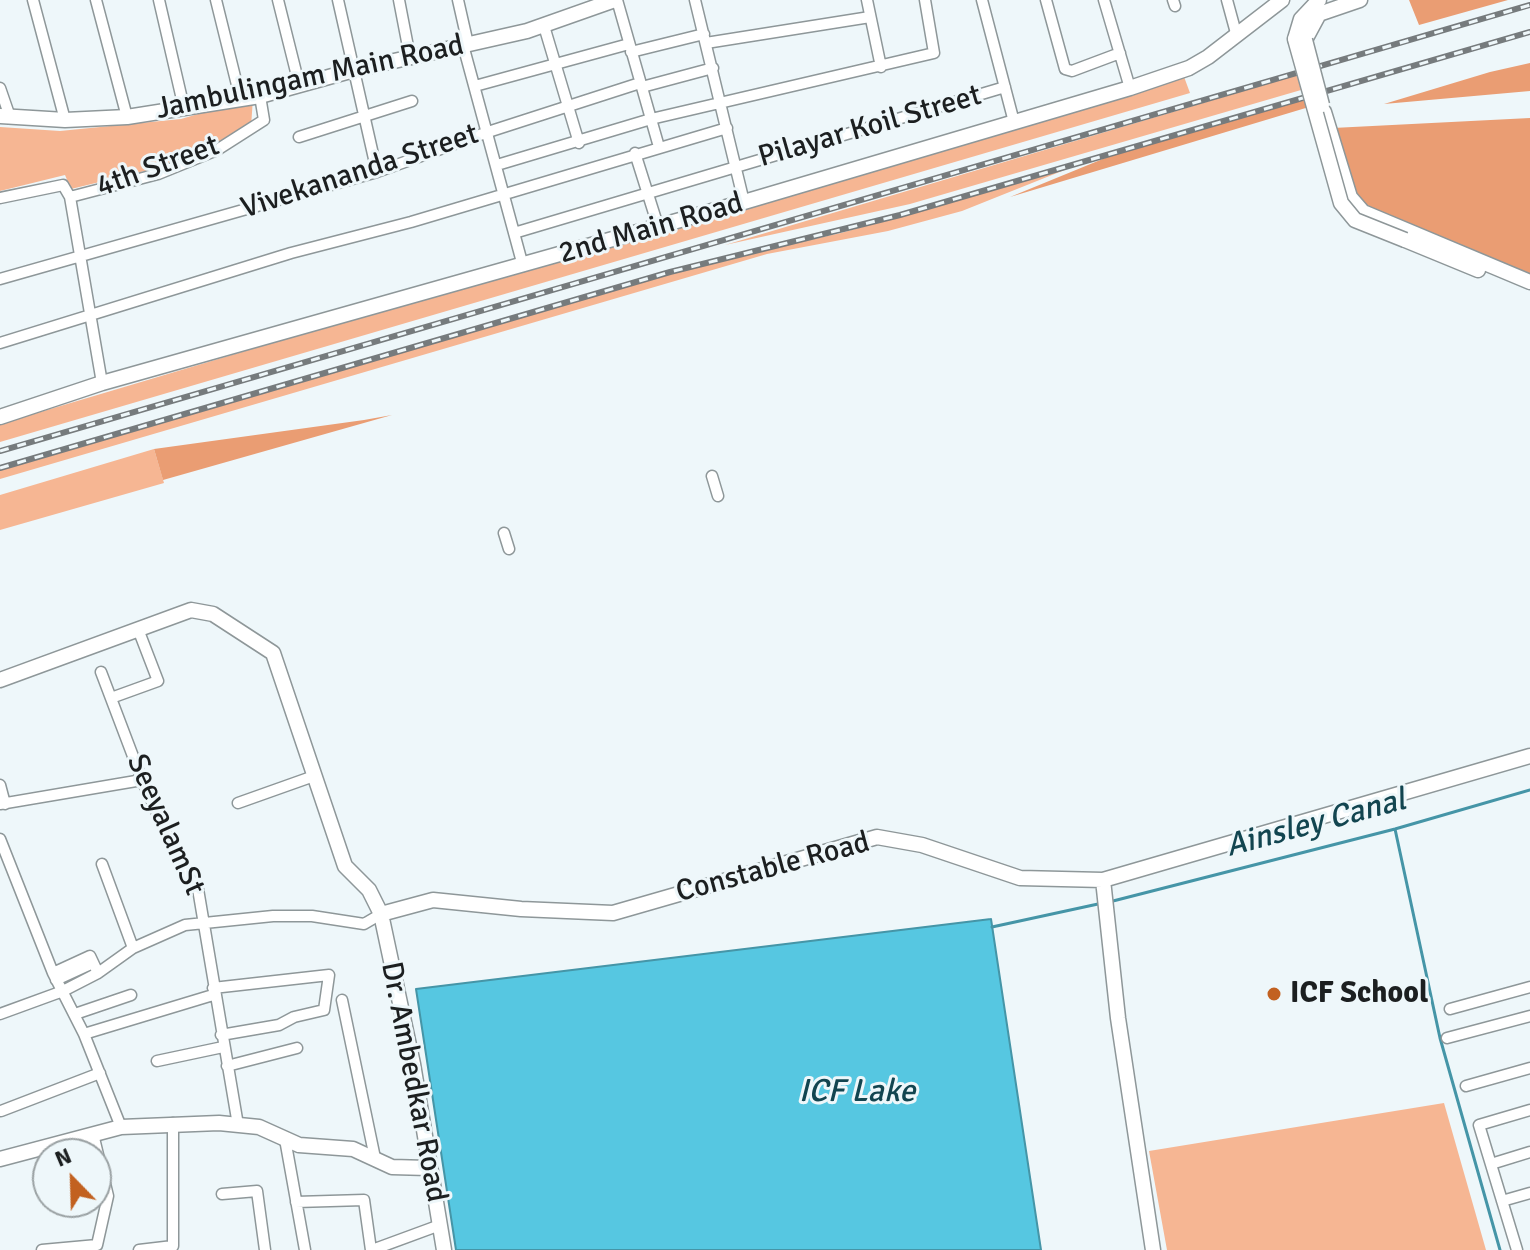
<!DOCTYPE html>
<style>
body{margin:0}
#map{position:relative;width:1530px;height:1250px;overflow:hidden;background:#eef7fa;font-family:Signika,sans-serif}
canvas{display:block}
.north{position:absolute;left:32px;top:1138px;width:80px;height:80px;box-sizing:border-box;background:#eef7fa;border:2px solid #9aa1a3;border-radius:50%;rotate:337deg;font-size:22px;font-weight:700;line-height:32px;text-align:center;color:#1c1f20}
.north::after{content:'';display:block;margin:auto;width:28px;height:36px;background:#c26120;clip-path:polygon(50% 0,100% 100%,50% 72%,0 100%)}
</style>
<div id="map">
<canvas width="1530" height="1250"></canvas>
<div class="north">N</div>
</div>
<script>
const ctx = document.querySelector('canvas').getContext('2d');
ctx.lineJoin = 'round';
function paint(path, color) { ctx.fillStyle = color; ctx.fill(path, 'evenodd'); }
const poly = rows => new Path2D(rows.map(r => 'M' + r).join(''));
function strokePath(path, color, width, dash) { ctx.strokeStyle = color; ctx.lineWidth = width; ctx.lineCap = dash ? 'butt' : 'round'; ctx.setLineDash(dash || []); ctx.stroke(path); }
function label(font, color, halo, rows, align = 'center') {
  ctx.font = font + ' Signika,sans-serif'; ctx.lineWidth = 6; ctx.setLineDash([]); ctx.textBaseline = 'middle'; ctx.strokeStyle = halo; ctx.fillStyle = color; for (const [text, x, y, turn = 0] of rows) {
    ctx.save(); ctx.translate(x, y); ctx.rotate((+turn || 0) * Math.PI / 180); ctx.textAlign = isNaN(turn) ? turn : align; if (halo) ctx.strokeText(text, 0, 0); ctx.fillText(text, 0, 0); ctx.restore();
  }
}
const green = poly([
 [1183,74,1190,93,0,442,0,424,423,298,601,250],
 [1297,75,1301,90,910,204,725,245],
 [253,98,251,127,161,167,71,189,65,175,0,191,0,127,60,131,181,119],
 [1067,169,962,211,888,231,767,254,0,479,0,470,711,262,841,233],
 [154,449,164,483,0,530,0,495],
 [1444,1103,1486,1250,1167,1250,1149,1151]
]);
const forest = poly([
 [1409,0,1508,0,1419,25],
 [1530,63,1530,91,1384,104,1490,72],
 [1306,99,1309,107,1010,197,1110,156],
 [1530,118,1530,275,1366,208,1357,197,1333,128],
 [392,415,163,480,154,449,364,420]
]);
const water = poly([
 [991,919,1041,1250,456,1250,416,989,991,919]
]);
const stream = poly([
 [1395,829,1440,1038,1500,1250],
 [1113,901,1395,829,1530,790],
 [992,927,1098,904]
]);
const street = poly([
 [33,0,65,120],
 [96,0,127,117],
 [159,0,184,108],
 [216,0,240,97],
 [278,0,299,84],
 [338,0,377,172],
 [399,0,410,57],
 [458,0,468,44],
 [617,0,659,147],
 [695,0,744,202],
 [867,0,881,67],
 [982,0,1014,122],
 [1046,0,1065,69,1072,71,1120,53],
 [1104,0,1130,88],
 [1173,0,1175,6],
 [1227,0,1236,33],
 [544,26,579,143],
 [706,43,870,17],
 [463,45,523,266],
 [631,52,704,34],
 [475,86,629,44],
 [642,87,713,68],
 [0,88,10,117],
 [299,137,412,101],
 [635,153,658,226],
 [497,165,651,119,934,53,925,0],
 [70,197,158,174,217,150,264,120,260,96],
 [0,198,63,185,70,197,102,383],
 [514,233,1005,87],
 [0,279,377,172,488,132,640,83],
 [0,343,291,253,411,222,727,128],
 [712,476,718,496],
 [504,533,509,549],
 [101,672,142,780,183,870,198,889,238,1125],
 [111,698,158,681,138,629],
 [0,785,5,804],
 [238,803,314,776],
 [0,804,142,780],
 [0,839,53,973,84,1034,121,1127],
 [102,864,133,948],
 [53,973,90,956,98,973],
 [56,980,93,963],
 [213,988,329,975,324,1010,294,1017,279,1025,221,1035],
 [342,1000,375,1158],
 [1450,1009,1530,987],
 [0,1014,63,991,98,973,133,948,185,925,273,916,312,916,364,924,381,914],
 [75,1014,131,995],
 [84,1034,213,995],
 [1447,1038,1530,1016],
 [157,1061,223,1047],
 [227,1066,297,1048],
 [1466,1086,1530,1068],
 [1,1111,100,1073],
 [285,1139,305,1250],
 [1491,1164,1530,1152],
 [222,1194,257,1191,265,1250],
 [1502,1201,1530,1193],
 [296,1202,364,1200,371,1250],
 [42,1250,97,1245,108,1196,93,1134],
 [139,1250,173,1246,173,1123],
 [372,1250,440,1225],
 [1517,1250,1479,1125,1530,1110]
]);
const secondary = poly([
 [1295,39,1301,19,1319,0],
 [1305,40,1319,14,1360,0],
 [1324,112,1350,197,1363,212,1530,282],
 [0,116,65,120,127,117,260,96,354,70,527,31,615,0],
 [1405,240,1478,270],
 [0,417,102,383,744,202,1130,88,1189,68,1208,57,1282,0],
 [0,680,191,610,213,614,273,653,345,866,369,890,381,914,413,1064,444,1250],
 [1103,880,1118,1018,1153,1250],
 [381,914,433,900,521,909,613,913,877,837,922,845,1020,878,1103,880,1530,756],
 [0,1159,121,1127,219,1123,259,1127,299,1145,353,1149,392,1167,428,1168]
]);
const rail = poly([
 [0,451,1530,5],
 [0,468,670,272,900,215,1530,32]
]);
const secondaryBridge = poly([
 [1295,39,1341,203,1355,220,1405,240],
 [1305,40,1322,105]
]);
const markers = [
 [1274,994,8,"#c26120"]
];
const streetNames = [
 ["Jambulingam Main Road",310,78,-12],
 ["Pilayar Koil Street",870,127,-16],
 ["4th Street",158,167,-20],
 ["Vivekananda Street",360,172,-18],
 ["2nd Main Road",651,229,-16],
 ["SeeyalamSt",165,825,66],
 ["Constable Road",773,868,-15],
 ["Dr. Ambedkar Road",413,1082,79]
];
const poiNames = [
 ["ICF School",1290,994]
];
const waterNames = [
 ["Ainsley Canal",1316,824,-15],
 ["ICF Lake",857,1093]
];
paint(green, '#f6b693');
paint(forest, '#ea9d73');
paint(water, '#56c7e1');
strokePath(water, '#4595a7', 2);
strokePath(stream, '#4595a7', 3);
strokePath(street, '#8e9799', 13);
strokePath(secondary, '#8e9799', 17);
strokePath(street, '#fff', 10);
strokePath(secondary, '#fff', 14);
strokePath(rail, '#767b7d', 6);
strokePath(rail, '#eef7fa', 3, [9]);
strokePath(secondaryBridge, '#8e9799', 17, []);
strokePath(secondaryBridge, '#fff', 14);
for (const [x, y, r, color] of markers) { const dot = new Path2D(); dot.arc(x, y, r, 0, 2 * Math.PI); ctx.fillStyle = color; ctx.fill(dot); strokePath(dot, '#eef7fa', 3); }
label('30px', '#1c1f20', '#eef7fa', streetNames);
label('bold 30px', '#1c1f20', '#eef7fa', poiNames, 'left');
label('italic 32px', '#124550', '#eef7fa', waterNames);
</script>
